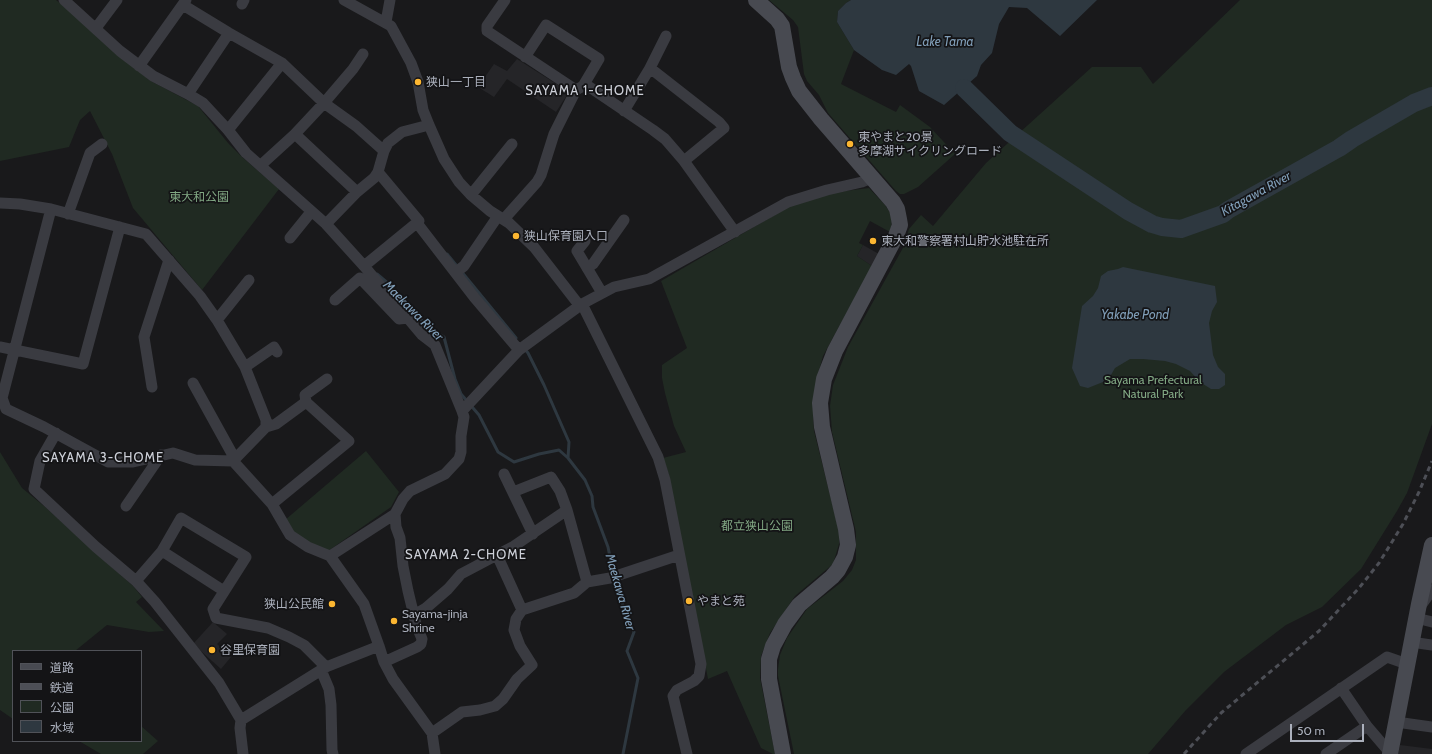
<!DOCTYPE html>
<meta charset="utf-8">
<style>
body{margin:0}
#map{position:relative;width:1432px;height:754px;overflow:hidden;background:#19191b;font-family:Cabin,"Noto Sans JP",sans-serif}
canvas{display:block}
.legend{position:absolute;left:12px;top:650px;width:130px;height:92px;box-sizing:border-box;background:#141416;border:1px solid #505258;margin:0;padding:5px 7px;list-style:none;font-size:12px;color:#abb0bc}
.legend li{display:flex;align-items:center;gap:8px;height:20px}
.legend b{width:20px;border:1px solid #505258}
.scale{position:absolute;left:1290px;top:724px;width:74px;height:18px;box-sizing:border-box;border:2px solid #abb0bc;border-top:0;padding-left:5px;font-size:12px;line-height:14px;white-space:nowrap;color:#abb0bc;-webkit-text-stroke:3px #141416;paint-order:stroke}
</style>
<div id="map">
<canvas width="1432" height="754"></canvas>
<ul class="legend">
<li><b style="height:5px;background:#484a51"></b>道路</li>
<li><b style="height:5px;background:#4d4f56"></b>鉄道</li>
<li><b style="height:11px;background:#202a22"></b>公園</li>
<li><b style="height:11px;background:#2e3840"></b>水域</li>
</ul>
<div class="scale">50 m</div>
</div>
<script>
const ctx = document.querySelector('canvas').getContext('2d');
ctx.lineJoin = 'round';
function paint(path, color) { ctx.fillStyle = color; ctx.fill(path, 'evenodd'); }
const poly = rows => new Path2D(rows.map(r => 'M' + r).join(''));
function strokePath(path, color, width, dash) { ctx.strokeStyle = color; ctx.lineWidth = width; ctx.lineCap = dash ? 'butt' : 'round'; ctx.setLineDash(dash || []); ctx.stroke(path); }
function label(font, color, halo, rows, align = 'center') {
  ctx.font = font + ' Cabin,"Noto Sans JP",sans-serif'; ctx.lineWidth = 3.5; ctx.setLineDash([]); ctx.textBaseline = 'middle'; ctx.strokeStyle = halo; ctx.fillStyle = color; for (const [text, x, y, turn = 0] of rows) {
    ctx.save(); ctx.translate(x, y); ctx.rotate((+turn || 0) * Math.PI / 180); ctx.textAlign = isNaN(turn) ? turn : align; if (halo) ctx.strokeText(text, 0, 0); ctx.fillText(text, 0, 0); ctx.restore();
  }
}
const built = poly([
 [517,59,566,90,567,95,556,112,507,79,494,97,478,87,494,64,507,71],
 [863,245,879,254,872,266,857,256],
 [213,622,227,634,217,644,231,657,221,669,193,644],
 [1400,745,1432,749,1432,754,1398,754]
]);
const green = poly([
 [0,0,56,0,86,24,149,80,198,106,228,143,242,157,279,189,202,290,133,208,112,154,90,111,80,120,69,147,0,161],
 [769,0,851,0,846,3,838,11,837,22,854,50,841,84,896,112,900,105,930,127,955,154,918,187,904,194,900,194,896,191,828,113,819,95,807,81,804,74,798,27,793,20],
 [1240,0,1432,0,1432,424,1407,493,1397,511,1361,569,1322,607,1286,625,1224,672,1186,710,1148,754,794,754,778,676,778,669,780,655,787,638,807,609,843,581,852,570,856,560,856,532,832,432,830,406,833,385,848,347,904,246,909,229,921,215,933,226,986,163,1092,67,1141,67,1153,84],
 [869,188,885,205,891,214,892,222,890,232,870,221,859,243,863,245,857,256,872,266,823,356,817,378,813,401,813,415,814,431,840,535,839,544,833,564,795,596,770,633,761,656,760,678,775,754,773,754,761,748,727,671,708,679,668,472,663,458,686,452,674,426,665,393,662,378,662,365,687,348,661,281,790,206,837,192],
 [366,451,399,492,391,507,328,551,309,543,293,532,285,520],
 [0,452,22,488,44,506,133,586,142,597,136,602,164,631,149,632,107,625,75,651,13,651,13,719,0,710],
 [141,726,158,741,143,754,101,754,79,741,141,741]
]);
const water = poly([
 [851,0,1097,0,1060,36,1027,8,1009,7,999,24,992,53,981,65,977,76,944,105,919,91,911,66,909,64,896,75,882,70,854,50,837,22,838,11,846,3],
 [1123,267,1215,286,1217,302,1212,311,1209,323,1213,355,1218,367,1225,374,1225,385,1219,389,1211,389,1200,382,1190,371,1176,364,1165,361,1143,359,1130,359,1115,368,1108,380,1088,388,1080,386,1072,368,1082,306,1093,296,1098,288,1101,276,1108,271,1118,269]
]);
const stream = poly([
 [447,254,516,338],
 [377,274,390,285,428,327,444,337,455,379,461,394,479,415,498,452,514,462,539,454,559,450,568,458,585,480,592,496,593,507,608,547,616,588,634,632,627,651,638,678,623,754],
 [524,348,528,353,544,385,569,442,568,458]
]);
const river = poly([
 [964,88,1010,133,1128,211,1152,224,1162,227,1181,229,1223,214,1228,210,1339,148,1352,139,1414,103,1432,96]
]);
const street = poly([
 [64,0,120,51,153,76,188,94,203,103,228,130,246,153,326,224,364,266,422,335,435,345,462,411,464,417,461,436,461,452,459,459,445,474,410,491,403,499,395,514,330,556,364,604,379,646,326,667,241,720,240,728,243,754],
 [344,0,391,26,411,63,418,82,423,110,429,125,444,159,459,182,471,195,490,211,509,223,534,247,579,305],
 [505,0,487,26,487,31,576,90],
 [242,4,244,0],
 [183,5,229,33,282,63,324,103,356,126,384,151,378,172,374,178,357,192,326,224],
 [386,22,390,0],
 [96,28,117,0],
 [525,57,546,25,599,59,583,86],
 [139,66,186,0],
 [650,68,719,122,724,128,684,161],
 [188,94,229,33],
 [624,111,650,68,666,36],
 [228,130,282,63],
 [295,134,357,192],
 [384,151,388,143,402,132,429,125],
 [261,165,295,134,324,103,353,69,363,54],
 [471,195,512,144],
 [0,203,20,204,51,209,146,234,200,296,217,320,245,367,264,415,266,420,266,427,233,461],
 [51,209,2,398,6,409,44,427,108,462,133,462,173,453,195,460,233,461,272,504,290,535,308,547,330,556],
 [68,214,90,153,102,144],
 [504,219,537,182,541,175,554,134,576,90,583,86,588,86,653,130,665,139,684,161,735,232],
 [417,223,474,297,519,350],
 [290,238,311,212],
 [585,241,577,251,602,293],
 [364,266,419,221,378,172],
 [587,268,593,264,624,220],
 [456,272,464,266,498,216],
 [335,300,360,278,399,319,408,318],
 [582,304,658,457,665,480,701,664,699,676,694,681,677,690,673,696,687,754],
 [217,320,249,280],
 [0,347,83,364,120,227],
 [245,367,274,347,277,352],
 [193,383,235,459],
 [152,387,144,337,169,260],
 [306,402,305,395,327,379],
 [462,411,519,350,582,304,614,287,649,279,788,202,827,190,862,182,872,178],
 [266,427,276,424,306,402,349,441,272,504],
 [56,433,40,461,34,489,96,547,136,581,155,602,219,683,241,720],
 [504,474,533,534],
 [513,492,551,477,560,491,567,510,587,582],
 [126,506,161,455],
 [162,551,224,591],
 [497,555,522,610,574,593,587,582,610,578,679,555],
 [136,581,162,551,181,518,246,557,213,609,216,618,268,628,289,637,304,645,326,667],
 [1421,604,1422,604,1432,590],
 [414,615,426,608,448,589,461,574,514,546,567,510],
 [1416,618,1432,622],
 [1411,642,1432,645],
 [379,646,384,662,393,679,432,733,435,754],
 [384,662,417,647,421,644,422,639,416,624,408,591,403,566,400,538,396,527,395,514],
 [321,670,329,689,331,705,332,750,333,754],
 [1341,688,1367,726,1391,754],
 [1396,722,1432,727],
 [432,733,462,712,480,710,495,706,503,699,517,679,532,665,520,646,514,630,516,619,522,610],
 [1246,754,1387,657,1407,664],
 [1326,754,1367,726]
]);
const secondary = poly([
 [756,0,777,19,782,26,789,67,793,78,799,91,821,119,893,202,897,209,899,219,900,225,896,236,835,351,824,379,820,403,822,427,846,529,848,545,845,557,838,570,832,577,799,605,785,624,773,646,769,659,769,679,783,754],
 [1390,754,1419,604,1432,545]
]);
const rail = poly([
 [1184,754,1221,713,1319,631,1359,588,1379,563,1403,524,1419,492,1432,461]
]);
const markers = [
 [418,82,4,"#fcb631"],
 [850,144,4,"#fcb631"],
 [516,236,4,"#fcb631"],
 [873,241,4,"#fcb631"],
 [689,601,4,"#fcb631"],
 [332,604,4,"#fcb631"],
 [394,621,4,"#fcb631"],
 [212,650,4,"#fcb631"]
];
const poiNames = [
 ["狭山一丁目",426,82],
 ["東やまと20景",858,137],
 ["多摩湖サイクリングロード",858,151],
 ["狭山保育園入口",524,236],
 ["東大和警察署村山貯水池駐在所",881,241],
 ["やまと苑",697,601],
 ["狭山公民館",324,604,"right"],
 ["Sayama-jinja",402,614],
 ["Shrine",402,628],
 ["谷里保育園",220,650]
];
const parkNames = [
 ["東大和公園",199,197],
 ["Sayama Prefectural",1153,380],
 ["Natural Park",1153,394],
 ["都立狭山公園",757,526]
];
const waterNames = [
 ["Lake Tama",945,42],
 ["Kitagawa River",1256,194,-29],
 ["Maekawa River",413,311,45],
 ["Yakabe Pond",1135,315],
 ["Maekawa River",620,592,74]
];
const neighbourhoodNames = [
 ["SAYAMA 1-CHOME",585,91],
 ["SAYAMA 3-CHOME",103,458],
 ["SAYAMA 2-CHOME",466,555]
];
paint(built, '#252528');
paint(green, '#202a22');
paint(water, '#2e3840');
strokePath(stream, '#2e3840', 3);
strokePath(river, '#2e3840', 18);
strokePath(street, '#3a3b41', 11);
strokePath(secondary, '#484a51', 16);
strokePath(rail, '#4d4f56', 3, [5, 4]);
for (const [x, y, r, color] of markers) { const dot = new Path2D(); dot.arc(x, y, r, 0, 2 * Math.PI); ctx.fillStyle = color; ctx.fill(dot); strokePath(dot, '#141416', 1.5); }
label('12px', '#abb0bc', '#141416', poiNames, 'left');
label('12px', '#81a783', '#141416', parkNames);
label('italic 13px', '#809eb8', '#141416', waterNames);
ctx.letterSpacing = '1px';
label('13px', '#cccfd7', '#141416', neighbourhoodNames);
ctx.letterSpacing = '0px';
</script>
